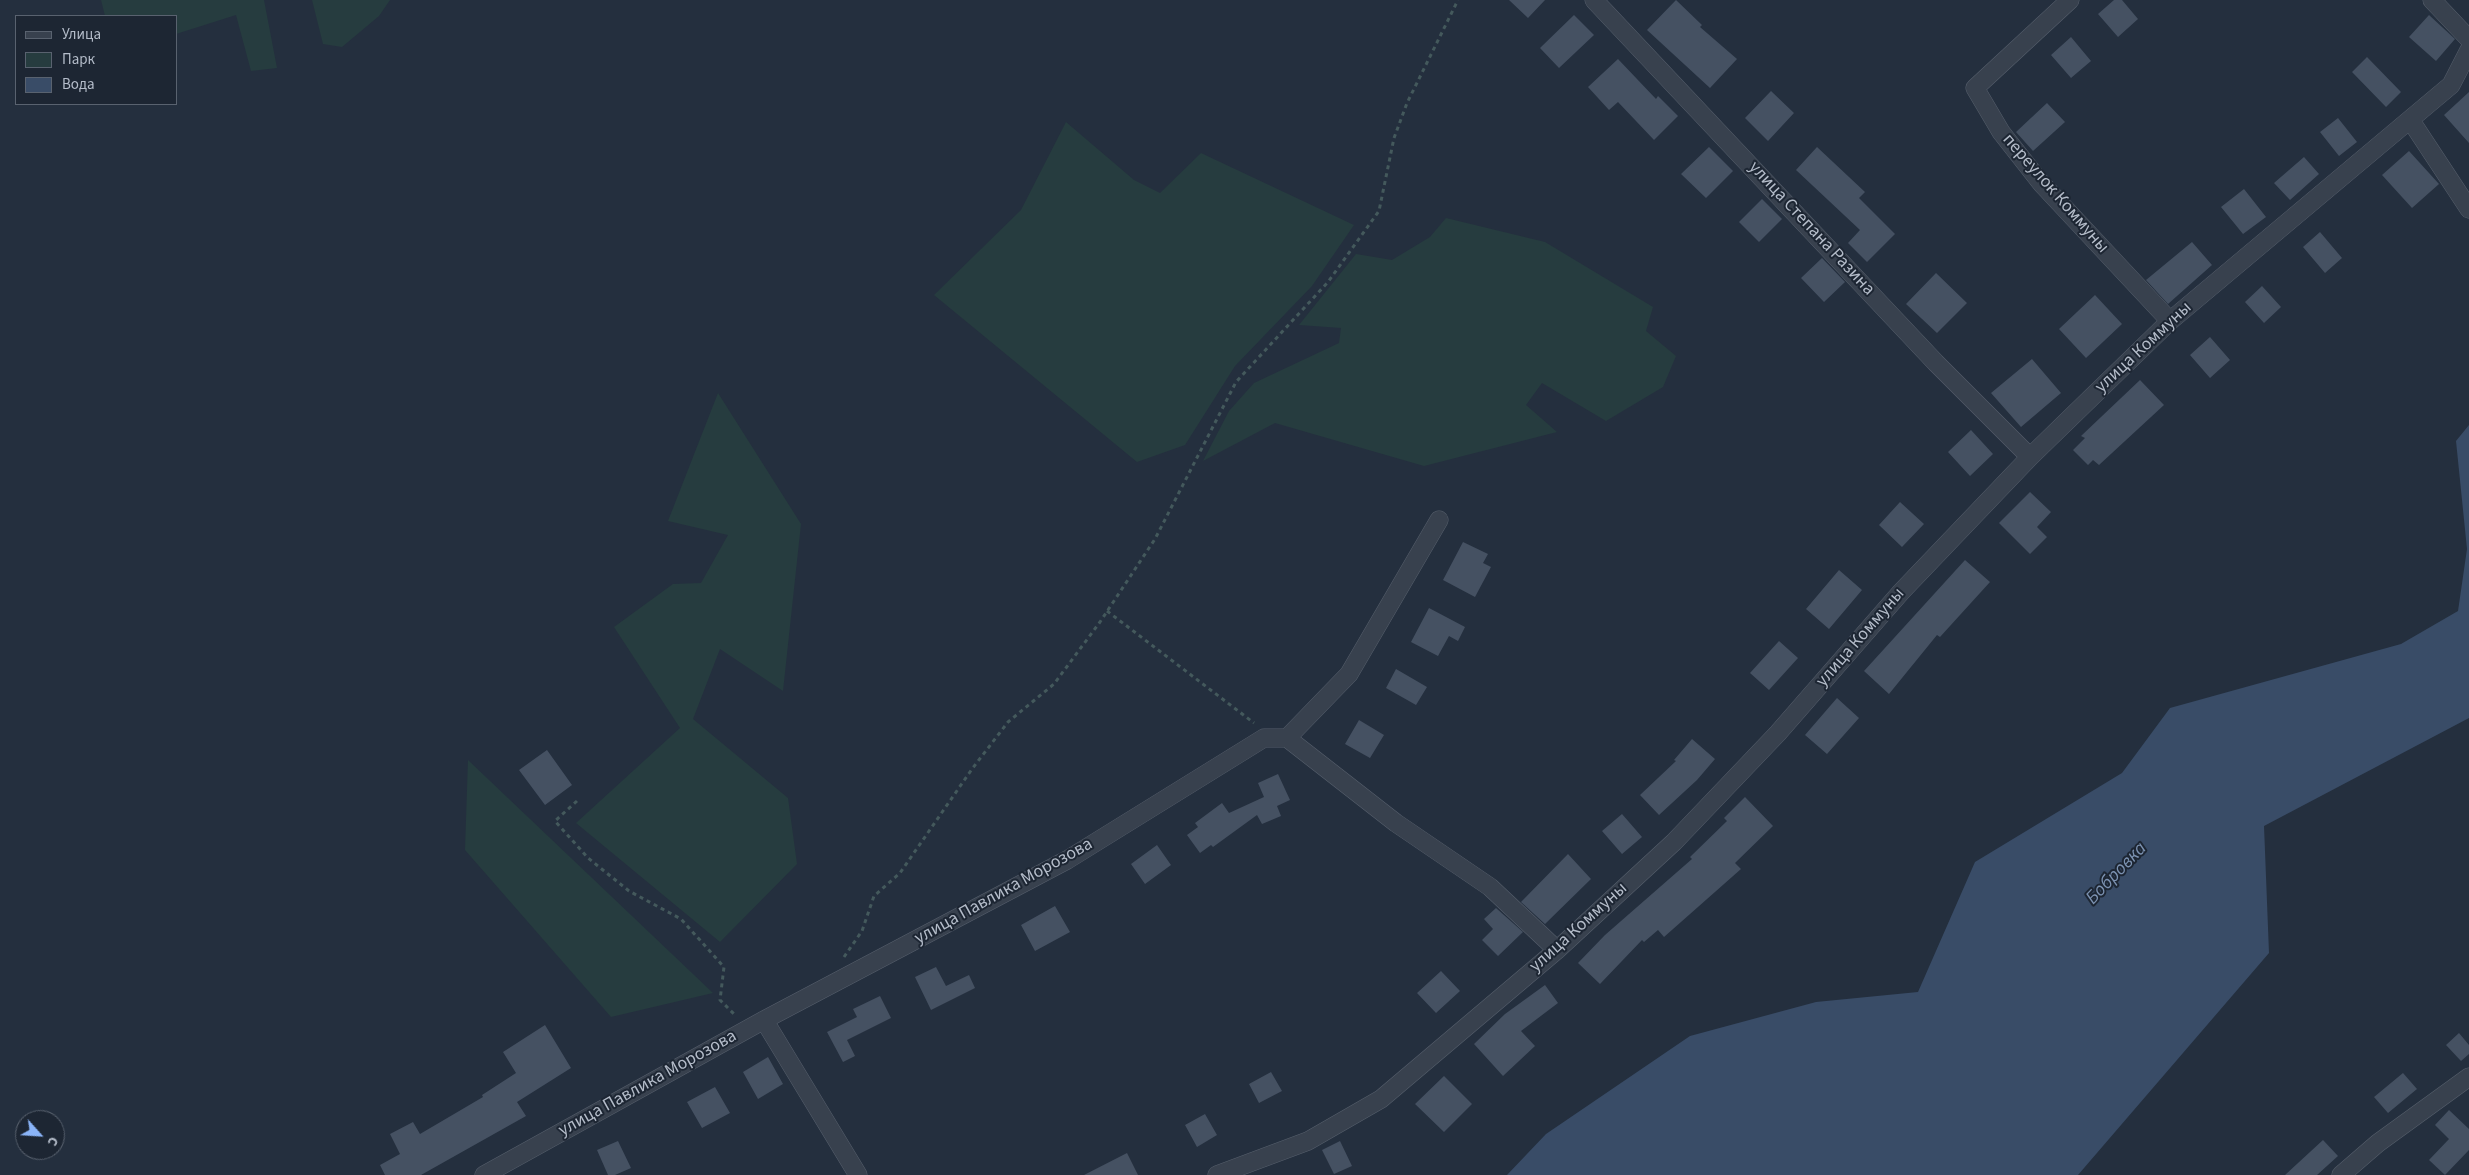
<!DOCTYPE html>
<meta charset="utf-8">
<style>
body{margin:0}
#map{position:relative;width:2469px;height:1175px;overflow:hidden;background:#242f3e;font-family:"Source Sans 3",sans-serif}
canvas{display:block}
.legend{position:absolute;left:15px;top:15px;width:162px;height:90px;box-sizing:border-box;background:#1d2633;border:1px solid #59626f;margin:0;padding:6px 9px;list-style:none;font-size:15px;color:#b4bcc9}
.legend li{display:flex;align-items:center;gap:10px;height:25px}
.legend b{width:25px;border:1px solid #59626f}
.north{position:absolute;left:15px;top:1110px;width:50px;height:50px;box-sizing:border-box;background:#1d2633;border:1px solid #59626f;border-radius:50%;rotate:116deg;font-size:14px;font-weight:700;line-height:20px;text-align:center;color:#b4bcc9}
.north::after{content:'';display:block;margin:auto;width:18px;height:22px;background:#8ab4f8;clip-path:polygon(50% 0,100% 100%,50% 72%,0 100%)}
</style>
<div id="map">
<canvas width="2469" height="1175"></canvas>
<ul class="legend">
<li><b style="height:6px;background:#38414e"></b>Улица</li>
<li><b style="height:14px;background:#263c3f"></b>Парк</li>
<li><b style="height:14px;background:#394c67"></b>Вода</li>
</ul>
<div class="north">С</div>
</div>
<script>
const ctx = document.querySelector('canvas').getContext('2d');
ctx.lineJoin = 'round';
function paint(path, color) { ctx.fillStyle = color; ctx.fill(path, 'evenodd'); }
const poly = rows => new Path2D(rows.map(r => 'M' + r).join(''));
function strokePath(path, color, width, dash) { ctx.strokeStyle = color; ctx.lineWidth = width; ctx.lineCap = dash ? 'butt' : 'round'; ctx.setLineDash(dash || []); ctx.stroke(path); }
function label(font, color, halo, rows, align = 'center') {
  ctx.font = font + ' "Source Sans 3",sans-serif'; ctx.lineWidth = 4; ctx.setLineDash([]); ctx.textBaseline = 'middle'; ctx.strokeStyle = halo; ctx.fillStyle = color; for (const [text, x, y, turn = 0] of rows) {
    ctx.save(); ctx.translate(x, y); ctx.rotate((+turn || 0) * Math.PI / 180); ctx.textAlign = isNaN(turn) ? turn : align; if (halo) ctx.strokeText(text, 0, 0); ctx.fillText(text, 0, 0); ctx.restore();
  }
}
const green = poly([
 [101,0,264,0,277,68,251,71,236,15,176,34,176,16,105,16],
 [312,0,390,0,379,16,342,47,323,44],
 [1066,122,1134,180,1160,193,1201,153,1354,225,1312,286,1235,366,1185,445,1137,462,934,295,1021,210],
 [1446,218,1545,242,1653,307,1646,331,1676,356,1663,387,1606,421,1542,383,1526,405,1557,432,1424,466,1275,423,1203,461,1229,411,1254,383,1339,343,1341,328,1299,325,1356,254,1392,260,1430,237],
 [718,393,801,524,783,691,720,649,693,719,788,798,797,864,720,942,576,823,680,728,614,627,673,584,701,583,728,535,668,521],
 [468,760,713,993,611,1017,465,850]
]);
const water = poly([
 [2469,425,2469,718,2264,826,2269,953,2078,1175,1507,1175,1546,1134,1690,1036,1816,1002,1918,992,1975,862,2122,773,2170,708,2401,644,2458,611,2467,549,2456,441]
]);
const building = poly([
 [1509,0,1545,0,1528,18],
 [1676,0,1702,25,1700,27,1737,59,1710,88,1647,30],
 [2114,0,2122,0,2138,19,2118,37,2098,14],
 [1574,15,1594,35,1559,68,1540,48],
 [2429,15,2455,39,2436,61,2409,37],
 [2071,37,2091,61,2071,78,2051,55],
 [2367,57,2401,92,2386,107,2352,72],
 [1618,59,1656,99,1658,96,1678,116,1654,140,1618,102,1609,110,1588,87],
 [1771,91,1794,113,1768,141,1745,118],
 [2469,92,2469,143,2444,115],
 [2047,103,2065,122,2033,151,2016,132],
 [2338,118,2357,142,2339,156,2320,132],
 [1709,147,1733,171,1706,198,1681,174],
 [1817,147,1865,192,1859,198,1895,234,1867,262,1848,243,1860,230,1796,170],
 [2409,151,2439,184,2412,208,2382,175],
 [2304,157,2319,174,2290,200,2274,183],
 [2244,189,2266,217,2243,234,2221,207],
 [1762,199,1782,219,1759,242,1739,222],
 [2320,232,2342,258,2325,273,2303,247],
 [2192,242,2212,265,2168,304,2146,280],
 [1822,258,1845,282,1824,302,1801,278],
 [1936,273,1967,303,1937,333,1906,304],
 [2262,286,2281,307,2264,323,2245,302],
 [2095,295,2122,324,2086,358,2059,329],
 [2210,337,2230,360,2210,378,2190,355],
 [2032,359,2061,393,2021,427,1991,393],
 [2140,380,2164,405,2099,465,2093,460,2088,465,2073,450,2085,438,2081,436],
 [1971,430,1993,454,1970,476,1948,452],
 [2030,492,2051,512,2037,527,2047,537,2030,554,1999,523],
 [1900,502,1924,524,1902,547,1879,525],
 [1463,542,1488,554,1483,563,1491,567,1475,597,1443,580],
 [1965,560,1990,582,1940,637,1937,635,1889,694,1864,671],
 [1839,570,1862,590,1829,629,1806,609],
 [1429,608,1465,627,1458,641,1449,636,1438,656,1411,642],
 [1779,641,1798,658,1769,690,1750,673],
 [1396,669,1427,687,1416,705,1386,688],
 [1837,698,1859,718,1827,754,1805,735],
 [1359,720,1384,735,1370,758,1345,744],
 [1692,739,1715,759,1697,780,1659,815,1640,795,1676,761,1674,760],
 [547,750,572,785,545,805,519,770],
 [1278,774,1290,800,1277,806,1281,816,1262,824,1257,815,1213,847,1211,845,1200,853,1187,835,1198,827,1195,823,1222,803,1229,813,1264,797,1258,783],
 [1745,797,1773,826,1735,863,1741,869,1664,937,1658,930,1644,942,1642,940,1600,984,1578,963,1605,935,1692,859,1690,857,1727,821,1724,818],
 [1622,814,1642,837,1622,854,1602,831],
 [1157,845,1171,865,1145,884,1131,864],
 [1568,854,1591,879,1545,924,1521,902],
 [1055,906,1070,932,1035,951,1021,925],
 [1496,908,1523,932,1498,956,1482,940,1493,929,1484,919],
 [936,967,946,986,969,975,975,988,931,1010,915,977],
 [1441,971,1460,991,1436,1013,1417,993],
 [1545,985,1558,1003,1521,1031,1535,1046,1503,1076,1474,1044,1505,1014],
 [880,996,891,1018,847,1040,855,1056,843,1062,827,1032,857,1017,853,1009],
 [545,1025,571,1068,517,1102,526,1116,421,1175,385,1175,380,1165,400,1154,390,1134,413,1122,420,1134,483,1097,482,1095,516,1073,503,1052],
 [2459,1033,2469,1045,2469,1054,2461,1061,2446,1045],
 [768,1057,783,1084,758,1099,743,1072],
 [1271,1072,1282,1091,1259,1103,1249,1084],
 [2403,1073,2417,1089,2388,1113,2374,1097],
 [1444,1076,1472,1104,1444,1132,1415,1104],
 [715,1087,730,1113,702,1128,687,1102],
 [2449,1110,2469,1129,2469,1150,2445,1175,2429,1160,2449,1139,2435,1125],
 [1205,1114,1217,1135,1197,1147,1185,1125],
 [2323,1140,2338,1156,2317,1175,2285,1175],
 [618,1141,631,1168,615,1175,608,1175,597,1150],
 [1340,1141,1352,1166,1334,1174,1322,1150],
 [1127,1153,1138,1175,1084,1175]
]);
const path = poly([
 [1107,611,1254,723],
 [577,801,555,821,588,858,629,891,681,919,724,967,720,1000,736,1016],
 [844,957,862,931,874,896,900,873,972,769,1008,722,1054,684,1100,622,1155,539,1236,382,1328,282,1379,211,1394,138,1407,103,1458,0]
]);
const minor = poly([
 [1594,0,1936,363,2030,457],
 [2070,0,1975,88,2001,132,2041,183,2170,321],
 [2432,0,2469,39],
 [2411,121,2469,209],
 [1287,738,1396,823,1490,887,1557,950],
 [764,1020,858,1175],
 [484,1175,764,1020,1067,860,1264,738,1287,738,1349,674,1439,520],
 [1217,1175,1308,1141,1381,1099,1557,950,1674,842,1778,733,1901,592,2030,457,2170,321,2451,85,2469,50],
 [2341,1175,2378,1143,2469,1077]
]);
const streetNames = [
 ["переулок Коммуны",2055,194,49],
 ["улица Степана Разина",1811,229,47],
 ["улица Коммуны",2144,348,-43],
 ["улица Коммуны",1861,638,-49],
 ["улица Павлика Морозова",1004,892,-29],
 ["улица Коммуны",1579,928,-42],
 ["улица Павлика Морозова",648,1084,-29]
];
const waterNames = [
 ["Бобровка",2117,874,-46]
];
paint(green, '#263c3f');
paint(water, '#394c67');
paint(building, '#455162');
strokePath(minor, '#565f6c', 19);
strokePath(path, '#44595c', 3, [4, 4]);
strokePath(minor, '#38414e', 18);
label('18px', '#b4bcc9', '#1d2633', streetNames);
label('italic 19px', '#7c92b1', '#1d2633', waterNames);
</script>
